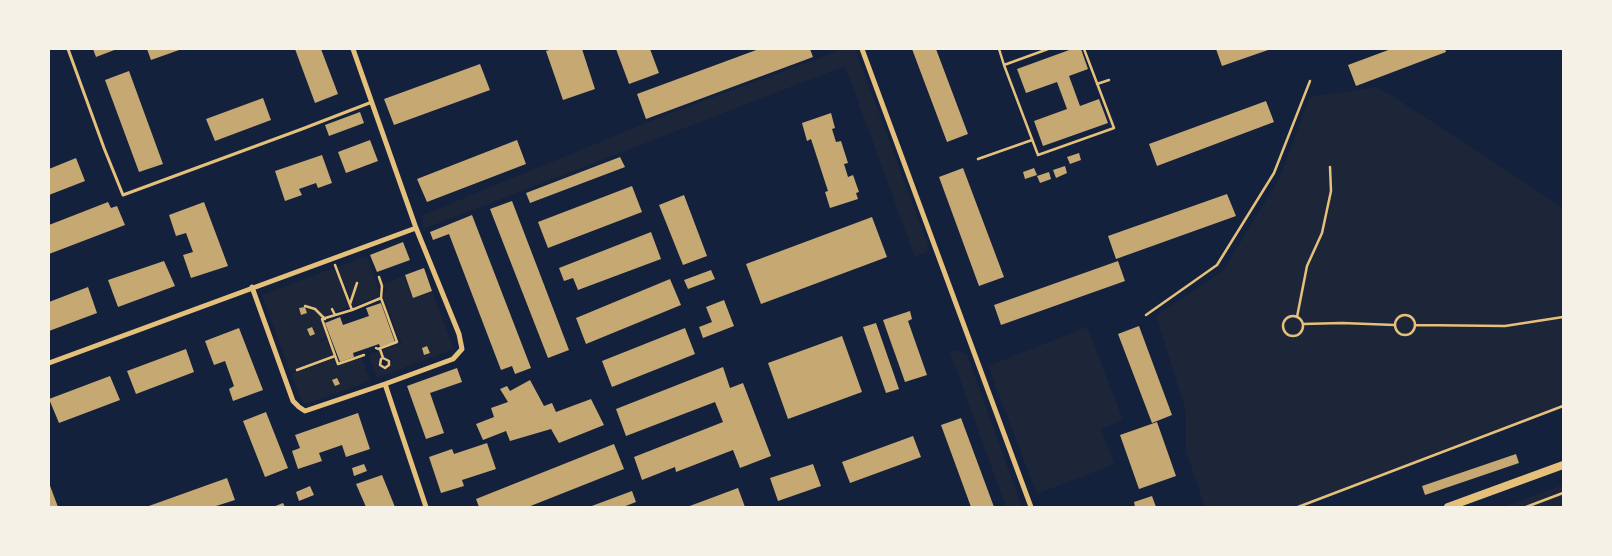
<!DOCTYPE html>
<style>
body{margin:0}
#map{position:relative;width:1612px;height:556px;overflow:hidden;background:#14213d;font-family:Montserrat,sans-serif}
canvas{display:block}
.frame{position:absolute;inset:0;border:50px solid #f6f1e7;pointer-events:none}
</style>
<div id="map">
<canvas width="1612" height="556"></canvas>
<div class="frame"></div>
</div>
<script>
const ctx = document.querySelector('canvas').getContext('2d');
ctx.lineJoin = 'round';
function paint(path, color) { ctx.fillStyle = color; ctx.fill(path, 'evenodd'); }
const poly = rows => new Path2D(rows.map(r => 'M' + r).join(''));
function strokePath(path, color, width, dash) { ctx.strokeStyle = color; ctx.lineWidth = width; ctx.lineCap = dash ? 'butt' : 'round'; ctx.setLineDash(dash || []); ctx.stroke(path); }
const green = poly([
 [835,49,855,49,928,245,927,252,915,257,845,66,423,229,423,215,673,112,836,52],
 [1376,87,1391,95,1563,208,1563,406,1299,507,1205,507,1186,451,1186,411,1156,316,1223,271,1280,177,1310,97],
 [367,256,379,293,378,297,353,306,352,303,358,283,356,283,351,300,338,267],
 [334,268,349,307,335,312,334,308,331,309,332,313,320,318,327,337,319,340,320,342,328,339,334,356,290,371,262,295],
 [404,276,412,298,432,291,454,349,377,378,370,358,370,354,380,351,382,358,379,361,379,366,383,369,387,369,393,361,392,359,384,357,382,350,401,344,402,340,400,340,383,296,386,289,384,284],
 [1087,327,1123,420,1101,429,1114,464,1037,494,988,366],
 [958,350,967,355,1022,507,1006,507,950,352],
 [334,358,335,363,339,374,337,366,358,358,362,359,370,381,306,404,302,402,291,374],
 [1563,485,1563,507,1503,507]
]);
const building = poly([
 [93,49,117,49,96,57],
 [147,49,182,49,151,60],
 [295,49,321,49,338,94,315,103],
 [553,49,582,49,595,89,563,100,546,51],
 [616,49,650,49,659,73,629,84],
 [759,49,810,49,813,57,646,119,637,94],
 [912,49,936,49,968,134,947,142],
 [1072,49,1081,49,1088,69,1069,76,1080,106,1099,99,1108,123,1043,146,1034,121,1067,109,1057,82,1026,93,1017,69],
 [1216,49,1271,49,1222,66],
 [1391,49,1445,49,1446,52,1356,86,1348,65],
 [480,64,490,90,394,125,384,99],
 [129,71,163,164,139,172,105,80],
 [263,98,271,120,215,141,206,119],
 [1266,101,1274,122,1157,166,1149,144],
 [360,112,364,123,329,136,325,125],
 [831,113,835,128,832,129,836,142,841,141,848,163,844,164,848,177,853,175,859,192,856,193,858,199,830,208,825,192,828,191,811,139,807,141,802,123],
 [370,140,378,161,346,173,338,152],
 [517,140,526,164,427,202,417,179],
 [1079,153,1081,160,1070,164,1067,157],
 [322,155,332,183,318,188,316,183,299,189,302,195,285,201,275,171],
 [620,157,625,167,530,203,526,193],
 [76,158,85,181,49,195,49,169],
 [1065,166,1067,173,1056,178,1053,170],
 [963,168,1004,277,979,286,939,177],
 [1034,168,1037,175,1025,179,1023,172],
 [1049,172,1051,179,1040,183,1037,176],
 [632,186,642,212,548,248,538,222],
 [1227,194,1236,216,1116,259,1108,236],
 [684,195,707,256,683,265,659,205],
 [512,201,569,350,548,358,490,209],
 [108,202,111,208,117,206,125,225,49,254,49,225],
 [204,202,228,266,191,278,183,255,193,252,186,233,176,236,169,215],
 [472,215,531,368,515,374,512,366,501,370,449,234,433,240,430,232],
 [872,217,887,257,761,304,746,264],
 [651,232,661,259,578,290,573,278,564,281,559,268],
 [403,242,410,260,377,272,370,255],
 [164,261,175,286,118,307,108,280],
 [1118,261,1125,281,1001,325,994,305],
 [424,268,432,291,413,298,405,275],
 [711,270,715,279,688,289,684,280],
 [670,279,681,305,586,344,576,318],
 [88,287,97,313,49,331,49,302],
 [724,300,734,326,703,338,699,327,712,322,706,307],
 [381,303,395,342,380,347,379,344,353,353,354,357,340,362,325,323,340,317,343,325,369,316,366,308],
 [305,307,307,313,301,315,299,308],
 [910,311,912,319,908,321,927,375,905,382,883,320],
 [876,323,899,389,886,393,863,327],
 [1139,326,1172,415,1152,423,1118,334],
 [312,327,315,334,310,336,307,329],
 [239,328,263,390,233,401,229,389,234,386,225,361,214,365,205,341],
 [685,328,695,354,612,387,602,361],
 [842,336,862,392,788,419,768,363],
 [427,346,430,353,424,355,422,348],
 [186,349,194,372,136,394,127,371],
 [723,367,730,388,743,383,771,456,740,468,733,450,676,472,675,467,642,480,634,457,723,422,715,402,626,436,616,409],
 [457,368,462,382,430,393,444,433,426,439,407,386],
 [110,376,120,400,59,423,49,399],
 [337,378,340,384,335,386,332,380],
 [530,380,544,406,552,403,556,412,591,399,604,425,559,443,551,429,510,441,506,431,483,440,476,424,494,417,491,408,508,402,500,389,507,386,510,391],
 [266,412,288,468,265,477,243,421],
 [358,413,370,449,346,457,342,445,319,453,322,461,298,469,292,451,300,448,295,435],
 [961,418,994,507,971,507,941,425],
 [1157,422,1176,476,1139,489,1120,435],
 [913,436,921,457,850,483,842,462],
 [487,443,496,469,462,480,464,486,441,493,429,457,452,449,454,454],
 [614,444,624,469,528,507,479,507,476,499],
 [1516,454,1519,463,1425,495,1422,486],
 [364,464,367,471,354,476,352,468],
 [813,464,821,486,778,501,770,478],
 [382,475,395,507,366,507,356,484],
 [227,478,235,500,213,507,146,507],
 [49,483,58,507,49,507],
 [310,486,314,495,299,501,296,492],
 [738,488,745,507,687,507],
 [632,491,636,502,623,507,589,507],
 [1152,496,1156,507,1135,507,1134,502],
 [283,503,285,507,273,507]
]);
const path = poly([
 [999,49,1004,65],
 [1048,49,1004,65,1038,155,1114,128,1084,49],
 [1097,84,1109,80],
 [978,159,1032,140],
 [335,265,352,310,381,298,382,286,379,277],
 [350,304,357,283],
 [305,306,315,309,325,319],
 [332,309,335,315],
 [352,310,322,319,338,364,364,355],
 [1146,315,1217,265,1274,173,1310,81],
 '1395 325a10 10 0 1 1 20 0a10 10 0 1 1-20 0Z',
 '1283 326a10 10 0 1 1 20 0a10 10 0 1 1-20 0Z',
 [1297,317,1307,266,1322,233,1331,191,1330,167],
 [1303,324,1342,323,1395,325],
 [1415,325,1505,326,1563,317],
 [376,348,378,349,397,342,381,298],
 [380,349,383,358,381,359,380,365,385,368,389,365,389,361,383,358],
 [297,370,335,356],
 [1298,507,1563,406],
 [1526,507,1563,493]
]);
const service = poly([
 [68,49,104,148,123,195,302,129,372,102]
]);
const minor = poly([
 [862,49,1031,507],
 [252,287,293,401,299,407,305,411,385,384,453,359,462,349,459,334,416,228,353,49],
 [49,363,416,228],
 [385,384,426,507]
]);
const secondary = poly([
 [1448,507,1563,465]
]);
paint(green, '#1d2539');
paint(building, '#c6a872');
strokePath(path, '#e5c07b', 2.5);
strokePath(service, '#e5c07b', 3);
strokePath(minor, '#e5c07b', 5);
strokePath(secondary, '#e5c07b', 8);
</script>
